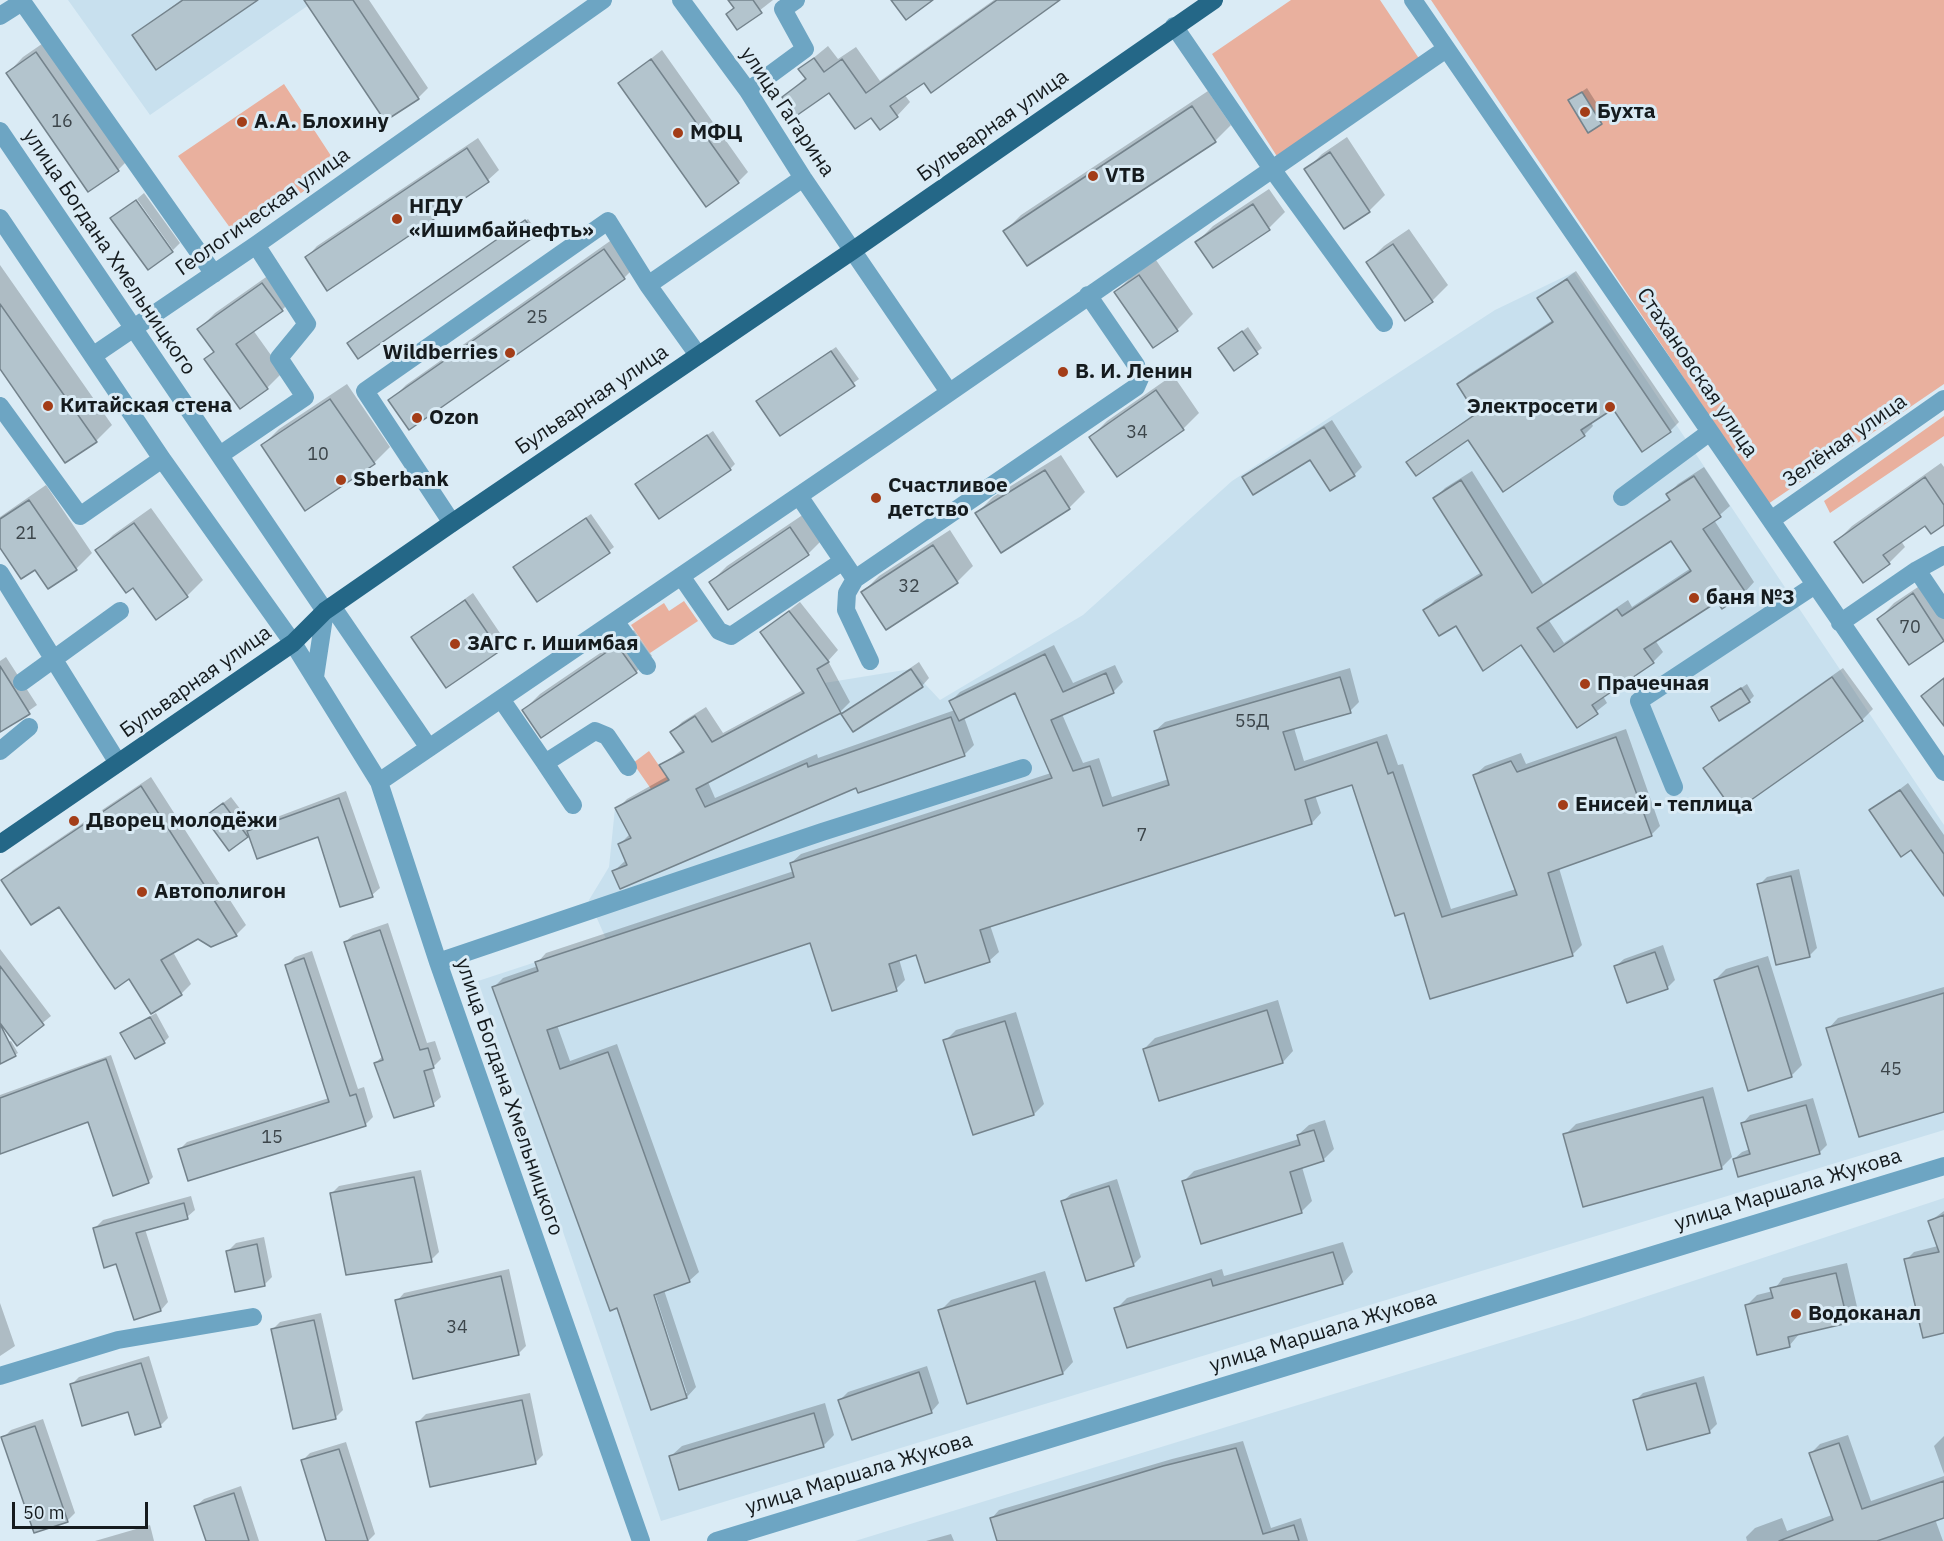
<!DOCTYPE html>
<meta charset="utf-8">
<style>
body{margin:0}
#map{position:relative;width:1944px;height:1541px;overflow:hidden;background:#daebf5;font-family:"IBM Plex Sans",sans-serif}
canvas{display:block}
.scale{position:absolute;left:12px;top:1502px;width:136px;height:27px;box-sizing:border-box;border:3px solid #151b1e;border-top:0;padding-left:8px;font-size:18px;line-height:21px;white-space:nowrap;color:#151b1e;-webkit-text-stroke:4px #daebf5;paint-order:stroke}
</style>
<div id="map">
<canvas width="1944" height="1541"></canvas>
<div class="scale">50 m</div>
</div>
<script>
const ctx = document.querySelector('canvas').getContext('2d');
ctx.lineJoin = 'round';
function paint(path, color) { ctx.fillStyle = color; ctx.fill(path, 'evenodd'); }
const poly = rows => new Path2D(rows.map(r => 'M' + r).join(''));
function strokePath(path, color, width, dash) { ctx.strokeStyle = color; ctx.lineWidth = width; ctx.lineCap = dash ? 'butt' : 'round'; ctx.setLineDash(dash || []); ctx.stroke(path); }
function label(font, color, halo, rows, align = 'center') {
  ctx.font = font + ' "IBM Plex Sans",sans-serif'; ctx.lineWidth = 6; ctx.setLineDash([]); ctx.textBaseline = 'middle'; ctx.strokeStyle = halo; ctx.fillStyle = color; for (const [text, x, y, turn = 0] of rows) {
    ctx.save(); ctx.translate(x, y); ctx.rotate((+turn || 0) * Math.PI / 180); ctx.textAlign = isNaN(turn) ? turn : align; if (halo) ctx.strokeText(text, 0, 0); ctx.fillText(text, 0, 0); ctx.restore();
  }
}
const built = poly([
 [68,0,316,0,150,115],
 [1574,272,1944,825,1944,1130,661,1521,478,981,606,939,589,900,609,867,615,808,669,780,659,765,678,755,687,772,723,737,824,683,911,669,940,700,1083,615,1232,481,1495,310],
 [1944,1198,1944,1541,855,1541,1578,1319]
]);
const green = poly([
 [1291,0,1380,0,1422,63,1278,158,1212,54],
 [1431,0,1944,0,1944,384,1768,504],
 [284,84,339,168,236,236,178,156],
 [1944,416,1944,436,1830,513,1824,501],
 [684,601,698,621,650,653,631,625,664,603,669,611],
 [649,751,669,780,651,789,633,763]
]);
const shadow = poly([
 [181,0,256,0,134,35],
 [306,0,369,0,428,88,418,98],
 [730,0,773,0,737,28,728,14,735,7],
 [994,0,1058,0,904,94,910,102,897,116,871,116,829,91,784,97,806,77,800,69,828,46,838,59,856,47,880,81],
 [52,37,134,154,118,170,8,73,23,57],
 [662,50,748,172,738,182,620,83],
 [1587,88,1606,118,1588,131,1570,100],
 [1208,91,1231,125,1215,141,1005,231,1021,215],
 [1347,137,1385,195,1369,211,1344,227,1306,170,1322,154],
 [478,138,499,170,488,180,328,288,307,257,317,246],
 [1269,189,1285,212,1269,228,1213,266,1197,242,1213,226],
 [144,193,180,243,173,250,137,199],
 [528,219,538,232,536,234,351,341],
 [1409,229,1448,285,1432,301,1368,262,1384,246],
 [620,234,640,262,624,278,390,401,406,385],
 [1156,260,1193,314,1177,330,1116,292,1132,276],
 [0,265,112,425,96,441,0,367],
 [279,268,298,294,282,310,253,330,283,372,267,388,206,359,215,351,199,329,215,313],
 [1576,271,1679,422,1670,431,1614,407,1591,422,1593,426,1584,435,1468,438,1408,462,1477,412,1459,384,1468,375,1553,320,1539,298],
 [1248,327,1262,348,1234,369,1220,348],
 [836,347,859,379,781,434,763,397],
 [1173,375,1199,413,1183,429,1117,474,1091,437,1107,421],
 [347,384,390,447,374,463,263,445,279,429],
 [1332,420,1362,467,1354,475,1310,458,1244,478,1252,470],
 [713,431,735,464,730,469,641,480],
 [1061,455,1085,492,1069,508,977,513,993,497],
 [1941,463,1944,467,1944,523,1926,524,1901,541,1905,547,1889,563,1836,542,1852,526],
 [1704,467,1730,506,1714,520,1754,582,1745,592,1717,600,1655,640,1663,652,1653,662,1603,696,1607,703,1578,726,1521,643,1456,624,1425,610,1435,600,1482,572,1435,498,1445,488,1472,471,1543,584,1671,498,1668,494,1678,484],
 [1671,539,1691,568,1632,607,1628,600,1564,643,1548,619],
 [46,485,92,553,76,569,36,568,0,545,0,517],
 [151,508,203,580,187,596,133,586,97,551,113,535],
 [807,512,824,538,808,554,711,582,727,566],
 [591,514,614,547,609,551,520,563],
 [950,530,973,566,957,582,887,628,863,592,879,576],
 [1930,579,1944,599,1944,639,1909,663,1879,619,1894,603],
 [473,593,506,642,499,650,413,637],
 [800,602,838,650,828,661,850,702,840,712,708,782,715,798,817,754,818,758,955,710,951,701,960,692,1054,645,1073,683,1115,665,1123,682,1113,692,1062,714,1083,763,1099,758,1112,797,1169,779,1155,731,1165,722,1350,668,1359,702,1350,711,1294,728,1304,761,1387,734,1398,765,1403,764,1451,909,1516,889,1475,775,1485,766,1521,753,1526,764,1626,729,1660,826,1651,835,1559,868,1582,945,1572,955,1405,911,1353,783,1315,795,1321,813,1312,823,990,925,999,952,989,961,917,953,899,959,905,980,896,989,811,941,557,1025,570,1061,617,1044,699,1272,689,1281,664,1290,696,1387,687,1397,651,1408,618,1306,493,988,503,978,538,966,537,963,546,953,794,871,791,863,801,854,1051,773,1016,691,964,717,974,745,964,755,857,786,614,871,626,860,620,844,630,834,617,809,627,799,668,776,661,766,683,749,672,732,682,722,706,707,723,733,803,690,762,632],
 [653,1288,687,1393,684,1393,650,1289],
 [634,630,652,656,636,672,524,710,540,694],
 [6,657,37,705,0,731,0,661],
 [919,662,929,678,922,686,843,714],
 [1843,668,1873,709,1862,720,1705,769,1715,758],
 [1747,684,1754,696,1749,701,1713,707],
 [151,777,246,925,236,935,198,937,173,952,191,984,181,994,130,977,60,905,3,880,13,870],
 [1908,783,1944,835,1944,894,1912,848,1871,811],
 [346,791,380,888,372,895,319,835,250,833,247,836,214,810,231,797,253,826],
 [1799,869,1817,948,1809,956,1759,885,1767,877],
 [388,923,427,1043,435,1041,441,1059,432,1068,441,1097,433,1104,375,1063,383,1056,345,942,353,935],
 [1663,945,1675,980,1667,988,1616,966,1624,959],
 [0,949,51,1016,17,1044,0,1021],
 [312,951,358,1089,364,1087,373,1117,365,1125,180,1149,187,1142,329,1098,287,965,295,957],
 [1768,956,1802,1065,1791,1076,1715,980,1726,969],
 [1944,987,1944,1110,1828,1029,1838,1018],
 [1278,1000,1293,1051,1283,1062,1144,1049,1155,1038],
 [1016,1012,1044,1104,1034,1114,945,1041,956,1030],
 [156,1013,169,1037,164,1042,122,1033],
 [11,1041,18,1053,0,1063,0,1046],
 [111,1055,153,1177,148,1182,89,1121,0,1153,0,1095],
 [1713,1087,1732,1157,1721,1168,1565,1135,1576,1124],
 [1813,1098,1827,1145,1819,1153,1734,1159,1742,1152,1750,1149,1743,1123,1750,1115],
 [1325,1120,1334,1149,1323,1160,1302,1167,1312,1201,1302,1211,1202,1242,1183,1182,1194,1171,1299,1139,1298,1135,1309,1125],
 [421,1170,439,1252,431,1260,331,1194,339,1186],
 [1117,1179,1141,1257,1133,1265,1063,1201,1071,1194],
 [191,1196,195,1210,187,1217,145,1229,168,1302,161,1310,135,1318,117,1262,95,1228,103,1220],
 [1944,1211,1944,1331,1906,1260,1914,1252,1938,1246,1929,1222],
 [264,1237,272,1277,264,1285,228,1251,236,1243],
 [1343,1242,1353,1272,1343,1283,1116,1309,1127,1298,1222,1269,1224,1276],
 [1847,1263,1858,1311,1847,1321,1800,1333,1789,1346,1746,1306,1757,1295,1773,1291,1783,1278],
 [509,1269,526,1346,519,1353,397,1301,404,1293],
 [1045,1271,1073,1362,1063,1373,940,1311,951,1300],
 [0,1303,15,1346,0,1356],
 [321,1313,343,1410,335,1418,272,1330,280,1322],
 [149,1356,168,1418,160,1426,71,1385,79,1377],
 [927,1366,939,1403,932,1411,853,1438,840,1400,848,1392],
 [1704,1376,1717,1424,1709,1432,1635,1401,1643,1393],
 [530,1393,543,1455,535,1463,418,1422,426,1414],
 [825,1403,834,1435,824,1445,680,1488,671,1456,682,1446],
 [43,1419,75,1513,67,1521,3,1438,11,1430],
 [1848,1435,1871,1501,1944,1476,1944,1516,1935,1519,1943,1541,1747,1541,1746,1537,1755,1528,1782,1518,1787,1531,1832,1515,1811,1453,1820,1444],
 [1944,1436,1944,1474,1934,1446],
 [1243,1441,1271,1528,1301,1518,1308,1541,998,1541,992,1518,999,1510,1172,1459],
 [346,1442,375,1534,368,1541,327,1541,302,1461,310,1453],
 [241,1486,259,1541,208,1541,196,1506,204,1499],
 [150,1525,154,1541,95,1541],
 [951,1534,954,1541,926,1541]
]);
const building = poly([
 [183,0,258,0,156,70,132,35,183,0],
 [304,0,353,0,419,99,385,121,304,0],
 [728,0,753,0,762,13,737,30,726,14,734,8,728,0],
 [891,0,933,0,906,20,891,0],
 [997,0,1060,0,931,93,924,83,890,106,898,117,880,130,871,118,855,129,829,93,796,116,782,97,806,79,798,69,814,58,824,72,842,59,866,93,997,0],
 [36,52,119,171,88,192,6,73,36,52],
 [651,59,739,183,706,207,618,83,651,59],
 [1582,92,1602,124,1588,133,1568,100,1582,92],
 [1192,106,1216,142,1027,266,1003,231,1192,106],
 [467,148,489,182,327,291,305,257,467,148],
 [1330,152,1370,212,1344,229,1304,169,1330,152],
 [136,200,173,252,148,270,110,218,136,200],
 [1253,204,1270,230,1213,268,1195,242,1253,204],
 [525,220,537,235,358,359,347,343,525,220],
 [1393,244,1433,302,1405,321,1366,262,1393,244],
 [604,249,625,279,409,430,388,400,604,249],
 [1139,275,1178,331,1153,348,1114,292,1139,275],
 [1567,279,1671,432,1642,452,1613,409,1581,430,1585,436,1503,492,1468,440,1416,476,1406,462,1476,414,1457,384,1553,322,1537,298,1567,279],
 [262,283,283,311,236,344,268,389,240,409,204,359,214,352,197,329,262,283],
 [0,304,97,442,65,463,0,369,0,304],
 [1242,331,1258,354,1234,371,1218,348,1242,331],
 [831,351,855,386,780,436,756,401,831,351],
 [1156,390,1184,430,1117,477,1089,437,1156,390],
 [330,399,375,464,305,511,261,445,330,399],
 [1324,427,1355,476,1330,491,1310,460,1253,495,1242,477,1324,427],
 [707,435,731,470,659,519,635,484,707,435],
 [1045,470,1070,509,1001,553,975,513,1045,470],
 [1694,476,1721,517,1703,529,1746,593,1722,609,1717,602,1644,649,1654,663,1592,705,1598,714,1577,728,1521,645,1483,671,1456,626,1439,636,1423,610,1482,575,1433,498,1461,480,1532,593,1670,500,1666,494,1694,476],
 [1671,541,1691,571,1622,616,1617,609,1554,652,1537,628,1671,541],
 [1925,477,1944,505,1944,525,1931,534,1925,526,1883,555,1890,564,1863,583,1834,542,1925,477],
 [29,500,77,570,48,589,35,570,21,579,0,548,0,519,29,500],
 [586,518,610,553,537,602,513,567,586,518],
 [134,523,188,597,156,620,133,588,126,593,95,550,134,523],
 [790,527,809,555,728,610,709,582,790,527],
 [933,545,958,583,886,630,861,592,933,545],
 [1913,593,1944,641,1909,665,1877,619,1913,593],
 [465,600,500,651,446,688,411,637,465,600],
 [789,611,829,662,817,669,841,713,696,789,705,807,807,763,808,767,951,717,965,756,858,793,856,788,620,889,612,871,627,865,618,844,631,838,615,808,669,780,659,765,684,752,670,732,695,716,712,742,804,693,760,632,789,611],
 [617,645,637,673,541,738,522,710,617,645],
 [1045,654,1063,692,1106,673,1114,693,1051,720,1073,771,1090,766,1103,806,1169,785,1154,731,1340,677,1351,713,1283,732,1295,770,1377,742,1388,774,1393,772,1442,917,1517,895,1473,775,1511,761,1517,772,1616,737,1652,836,1548,873,1573,956,1430,999,1404,913,1395,916,1352,785,1305,800,1312,824,980,930,990,962,925,983,916,955,889,964,897,991,832,1011,810,943,547,1030,560,1069,608,1052,690,1282,654,1295,687,1398,651,1410,617,1308,610,1311,492,987,538,971,535,962,794,877,790,863,1052,778,1015,693,959,721,949,701,1045,654],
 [0,666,30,714,0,732,0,666],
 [911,669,923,687,853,732,841,714,911,669],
 [1832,677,1863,721,1734,812,1703,768,1832,677],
 [1944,678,1944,726,1921,696,1944,678],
 [1741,688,1750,702,1719,721,1711,707,1741,688],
 [141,786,237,936,211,947,198,939,161,960,182,995,151,1014,129,979,115,989,59,907,31,925,1,880,141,786],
 [1900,790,1944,854,1944,896,1911,850,1901,857,1869,810,1900,790],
 [339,798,373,897,340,907,318,837,257,859,247,831,339,798],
 [223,803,248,837,229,851,204,817,223,803],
 [1791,876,1810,957,1776,965,1757,884,1791,876],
 [380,930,420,1050,428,1048,434,1068,424,1071,434,1106,394,1118,374,1063,383,1060,344,942,380,930],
 [1655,952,1668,989,1627,1003,1614,966,1655,952],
 [304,958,350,1096,356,1094,366,1126,188,1181,178,1149,329,1102,285,965,304,958],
 [0,966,44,1025,17,1046,0,1023,0,966],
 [1758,966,1792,1077,1748,1091,1714,980,1758,966],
 [1944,993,1944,1112,1859,1137,1826,1028,1944,993],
 [1267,1010,1283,1063,1159,1101,1143,1049,1267,1010],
 [150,1017,165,1043,135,1059,120,1033,150,1017],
 [1005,1021,1034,1115,973,1135,943,1040,1005,1021],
 [0,1024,16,1056,0,1064,0,1024],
 [106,1059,149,1183,113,1196,88,1122,0,1154,0,1098,106,1059],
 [1703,1097,1722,1169,1583,1207,1563,1134,1703,1097],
 [1806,1105,1820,1154,1738,1177,1733,1159,1750,1154,1741,1123,1806,1105],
 [1314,1130,1324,1161,1290,1172,1302,1213,1201,1244,1182,1181,1300,1145,1297,1135,1314,1130],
 [414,1177,432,1262,346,1275,330,1193,414,1177],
 [1109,1186,1134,1266,1086,1281,1061,1201,1109,1186],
 [184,1203,188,1219,136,1233,161,1311,134,1320,116,1264,104,1268,93,1228,184,1203],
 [1944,1215,1944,1333,1923,1338,1904,1259,1939,1252,1928,1221,1944,1215],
 [257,1244,265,1286,235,1292,226,1251,257,1244],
 [1333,1252,1343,1284,1127,1348,1114,1308,1211,1279,1213,1286,1333,1252],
 [1836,1273,1848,1323,1788,1337,1790,1347,1757,1355,1745,1305,1773,1298,1770,1288,1836,1273],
 [501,1276,519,1355,413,1379,395,1300,501,1276],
 [1035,1281,1063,1374,967,1404,938,1310,1035,1281],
 [314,1320,336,1419,293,1429,271,1329,314,1320],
 [141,1363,161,1427,135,1435,128,1412,82,1426,70,1384,141,1363],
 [919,1372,932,1413,852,1440,838,1400,919,1372],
 [1696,1383,1710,1433,1647,1450,1633,1400,1696,1383],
 [522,1400,536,1464,430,1487,416,1422,522,1400],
 [814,1413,824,1447,679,1490,669,1456,814,1413],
 [35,1426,68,1522,34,1533,1,1437,35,1426],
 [1839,1443,1862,1509,1944,1481,1944,1518,1877,1541,1779,1541,1833,1520,1809,1453,1839,1443],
 [1236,1448,1263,1534,1294,1525,1299,1541,997,1541,990,1518,1163,1466,1236,1448],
 [339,1449,368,1541,326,1541,301,1460,339,1449],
 [234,1493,249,1541,206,1541,194,1506,234,1493]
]);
const minor = poly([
 [21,0,214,274],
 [681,0,748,91,803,178,949,392],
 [1413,0,1944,772],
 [0,16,22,2],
 [1174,26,1272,169,1384,323],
 [748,91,805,49,783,9,796,0],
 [0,131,325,611,315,677],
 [0,218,162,459,293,643,379,782,438,962,641,1541],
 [94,355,256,245,603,0],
 [698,355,648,285,803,178],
 [0,406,80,516,162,459],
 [220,455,305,397,279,358,307,324,256,245],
 [799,496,855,579,1136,387,1140,378,1136,365,1088,295],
 [1622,497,1710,432],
 [1771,520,1944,399],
 [452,523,365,391,608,221,648,285],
 [1917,570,1944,610],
 [0,573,118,763],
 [681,576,719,631,731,636,843,561],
 [855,579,847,593,846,610,870,661],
 [332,606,429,748],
 [615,621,647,666],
 [1840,623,1917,570,1944,555],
 [22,682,120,611],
 [501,699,545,763,595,731,607,736,628,767],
 [0,751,29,727],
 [545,763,573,805],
 [379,782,885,437,1446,49],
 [1674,787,1639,701,1815,585],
 [438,962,822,832,1023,768],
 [0,1376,118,1340,253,1317],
 [716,1541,1944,1166]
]);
const major = poly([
 [0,844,293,643,325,611,452,523,852,251,1214,0]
]);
const markers = [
 [1585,112,6,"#a33d18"],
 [242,122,6,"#a33d18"],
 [678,133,6,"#a33d18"],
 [1093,176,6,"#a33d18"],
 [397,219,6,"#a33d18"],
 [510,353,6,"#a33d18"],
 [1063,372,6,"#a33d18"],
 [48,406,6,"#a33d18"],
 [1610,407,6,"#a33d18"],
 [417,418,6,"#a33d18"],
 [341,480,6,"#a33d18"],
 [876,498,6,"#a33d18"],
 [1694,598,6,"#a33d18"],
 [455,644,6,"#a33d18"],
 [1585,684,6,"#a33d18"],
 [1563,805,6,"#a33d18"],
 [74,821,6,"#a33d18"],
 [142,892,6,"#a33d18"],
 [1796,1314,6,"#a33d18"]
];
const numberNames = [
 ["16",62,122],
 ["25",537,318],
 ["34",1137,433],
 ["10",318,455],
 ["21",26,534],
 ["32",909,587],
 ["70",1910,628],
 ["55Д",1252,722],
 ["7",1142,836],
 ["45",1891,1070],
 ["15",272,1138],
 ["34",457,1328]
];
const streetNames = [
 ["улица Гагарина",787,112,56],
 ["Бульварная улица",993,126,-35],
 ["Геологическая улица",263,212,-35],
 ["улица Богдана Хмельницкого",109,252,56],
 ["Стахановская улица",1697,373,56],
 ["Бульварная улица",592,400,-34],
 ["Зелёная улица",1845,441,-35],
 ["Бульварная улица",196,682,-35],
 ["улица Богдана Хмельницкого",509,1097,71],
 ["улица Маршала Жукова",1788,1190,-17],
 ["улица Маршала Жукова",1323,1332,-17],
 ["улица Маршала Жукова",859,1474,-17]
];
const poiNames = [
 ["Бухта",1597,112],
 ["А.А. Блохину",254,122],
 ["МФЦ",690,133],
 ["VTB",1105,176],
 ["НГДУ",409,207],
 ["«Ишимбайнефть»",409,231],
 ["Wildberries",498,353,"right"],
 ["В. И. Ленин",1075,372],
 ["Китайская стена",60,406],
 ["Электросети",1598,407,"right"],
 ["Ozon",429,418],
 ["Sberbank",353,480],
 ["Счастливое",888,486],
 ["детство",888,510],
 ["баня №3",1706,598],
 ["ЗАГС г. Ишимбая",467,644],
 ["Прачечная",1597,684],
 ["Енисей - теплица",1575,805],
 ["Дворец молодёжи",86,821],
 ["Автополигон",154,892],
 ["Водоканал",1808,1314]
];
paint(built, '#c8e0ee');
paint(green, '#e9b09e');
paint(shadow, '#0003');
paint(building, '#b3c4cd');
strokePath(building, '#74838c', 1.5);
strokePath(minor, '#6da5c3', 18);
strokePath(major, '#246787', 18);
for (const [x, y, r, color] of markers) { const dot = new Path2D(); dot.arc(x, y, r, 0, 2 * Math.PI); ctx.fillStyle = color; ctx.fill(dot); strokePath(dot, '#daebf5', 2); }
label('18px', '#3c454a', null, numberNames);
label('21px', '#151b1e', '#daebf5', streetNames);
label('bold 21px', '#151b1e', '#daebf5', poiNames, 'left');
</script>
